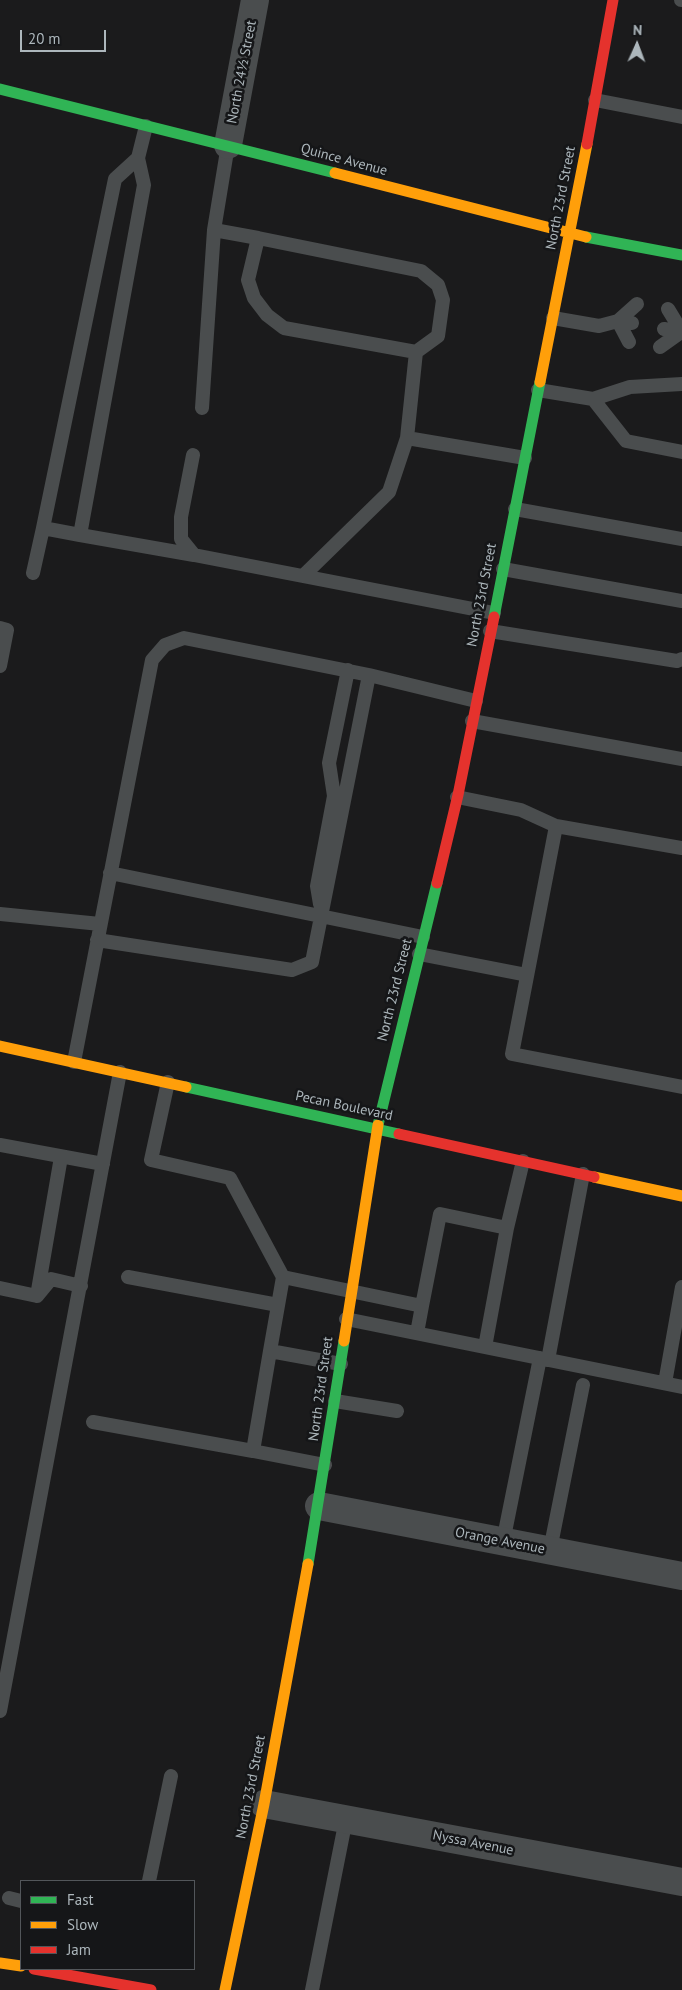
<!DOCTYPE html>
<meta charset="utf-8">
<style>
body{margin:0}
#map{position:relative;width:682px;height:1990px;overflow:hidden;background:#1b1b1c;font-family:"PT Sans",sans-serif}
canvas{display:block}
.legend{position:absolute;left:20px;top:1880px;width:175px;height:90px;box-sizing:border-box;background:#151618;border:1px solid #52565a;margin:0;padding:6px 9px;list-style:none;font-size:15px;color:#adb7bc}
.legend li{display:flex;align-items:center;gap:10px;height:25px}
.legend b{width:25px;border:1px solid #52565a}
.north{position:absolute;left:612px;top:20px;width:50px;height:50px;-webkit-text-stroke:4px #151618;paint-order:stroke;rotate:2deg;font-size:14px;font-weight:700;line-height:20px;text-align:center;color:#adb7bc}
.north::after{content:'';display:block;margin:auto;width:18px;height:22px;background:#adb7bc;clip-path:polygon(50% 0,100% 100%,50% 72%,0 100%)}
.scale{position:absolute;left:20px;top:30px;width:86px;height:22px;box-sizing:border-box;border:2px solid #adb7bc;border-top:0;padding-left:6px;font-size:15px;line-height:18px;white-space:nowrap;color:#adb7bc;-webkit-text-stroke:4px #151618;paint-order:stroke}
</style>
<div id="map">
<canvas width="682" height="1990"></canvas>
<ul class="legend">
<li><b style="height:6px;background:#30b455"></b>Fast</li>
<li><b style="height:6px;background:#ff9f0a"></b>Slow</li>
<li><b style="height:6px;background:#e5322d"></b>Jam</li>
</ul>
<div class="north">N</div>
<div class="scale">20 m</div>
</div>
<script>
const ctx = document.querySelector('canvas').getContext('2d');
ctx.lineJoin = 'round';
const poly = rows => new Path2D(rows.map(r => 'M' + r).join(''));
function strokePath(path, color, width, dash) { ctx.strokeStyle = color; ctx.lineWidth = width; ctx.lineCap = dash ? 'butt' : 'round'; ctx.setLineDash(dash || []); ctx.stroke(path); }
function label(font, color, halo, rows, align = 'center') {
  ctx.font = font + ' "PT Sans",sans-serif'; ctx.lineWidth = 5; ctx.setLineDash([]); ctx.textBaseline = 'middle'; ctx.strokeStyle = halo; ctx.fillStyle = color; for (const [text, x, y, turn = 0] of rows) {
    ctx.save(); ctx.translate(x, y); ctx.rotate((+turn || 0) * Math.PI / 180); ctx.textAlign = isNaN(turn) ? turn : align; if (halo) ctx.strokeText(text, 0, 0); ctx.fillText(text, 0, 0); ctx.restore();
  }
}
const lane = poly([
 [681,0,682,0],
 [595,100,682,117],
 [146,126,138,158,144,185,80,535,194,555],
 [214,230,258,238],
 [668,309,682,332],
 [553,318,599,326,618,321,629,342],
 [632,323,618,321,637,304],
 [660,347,681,332,664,329],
 [416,352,284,328,267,315,254,298,248,280,258,238,421,271,438,285,443,300,438,336,416,352,407,438,525,458],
 [538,390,593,399,630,387,682,384],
 [593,399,626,441,682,452],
 [202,408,214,230,228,145],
 [193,455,181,517,181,539,194,555,494,613],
 [515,509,682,539],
 [80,535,43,528,115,179,138,158],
 [503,569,682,601],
 [33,573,43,528],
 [303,576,389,492,407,438],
 [0,628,7,630,0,666],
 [490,631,677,661,682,659],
 [472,721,682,759],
 [457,797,521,810,556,826,682,848],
 [556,826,512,1054,682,1087],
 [110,873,423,937],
 [320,904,317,886,334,796,329,763,348,670],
 [0,914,100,924],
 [97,940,292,970,312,962,369,675],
 [419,954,527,975],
 [74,1062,152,660,165,645,184,638,369,675,476,701],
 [168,1082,151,1160,230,1178,283,1277,422,1306,440,1214,507,1228,523,1161],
 [0,1145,103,1164],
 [128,1277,278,1305],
 [0,1288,37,1296,51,1279,81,1286],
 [37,1296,61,1157],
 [346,1319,682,1387],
 [417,1333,422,1306],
 [485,1347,507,1228],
 [270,1351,283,1277],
 [548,1360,583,1174],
 [665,1383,682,1287],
 [335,1401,397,1411],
 [93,1422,253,1451],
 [325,1465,253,1451,270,1351,341,1364],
 [503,1542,540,1358],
 [550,1550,583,1385],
 [0,1711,120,1072],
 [149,1881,171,1776],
 [9,1898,21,1901],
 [312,1990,346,1819]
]);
const street = poly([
 [228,145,255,0],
 [319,1506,682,1576],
 [264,1804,682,1882]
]);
const fast = poly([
 [0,89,335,173],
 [586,237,682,255],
 [494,617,540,382],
 [186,1087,399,1134],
 [378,1125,437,883],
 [308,1564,344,1341]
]);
const slow = poly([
 [335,173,586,237],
 [540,382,587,144],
 [0,1046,186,1087],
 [594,1177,682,1196],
 [344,1341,378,1125],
 [0,1963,21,1966],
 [225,1990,264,1804,308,1564]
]);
const jam = poly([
 [587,144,613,0],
 [437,883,458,795,494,617],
 [399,1134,594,1177],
 [34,1969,151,1990]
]);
const streetNames = [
 ["North 24½ Street",242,72,-79],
 ["Quince Avenue",344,160,15],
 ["North 23rd Street",561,198,-79],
 ["North 23rd Street",482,595,-79],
 ["North 23rd Street",395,990,-76],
 ["Pecan Boulevard",344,1106,12],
 ["North 23rd Street",321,1389,-82],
 ["Orange Avenue",500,1541,11],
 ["North 23rd Street",251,1787,-79],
 ["Nyssa Avenue",473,1843,11]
];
strokePath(lane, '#4a4d4e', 14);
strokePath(street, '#4a4d4e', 28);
strokePath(fast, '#30b455', 11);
strokePath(slow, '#ff9f0a', 11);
strokePath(jam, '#e5322d', 11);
label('14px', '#adb7bc', '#151618', streetNames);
</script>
